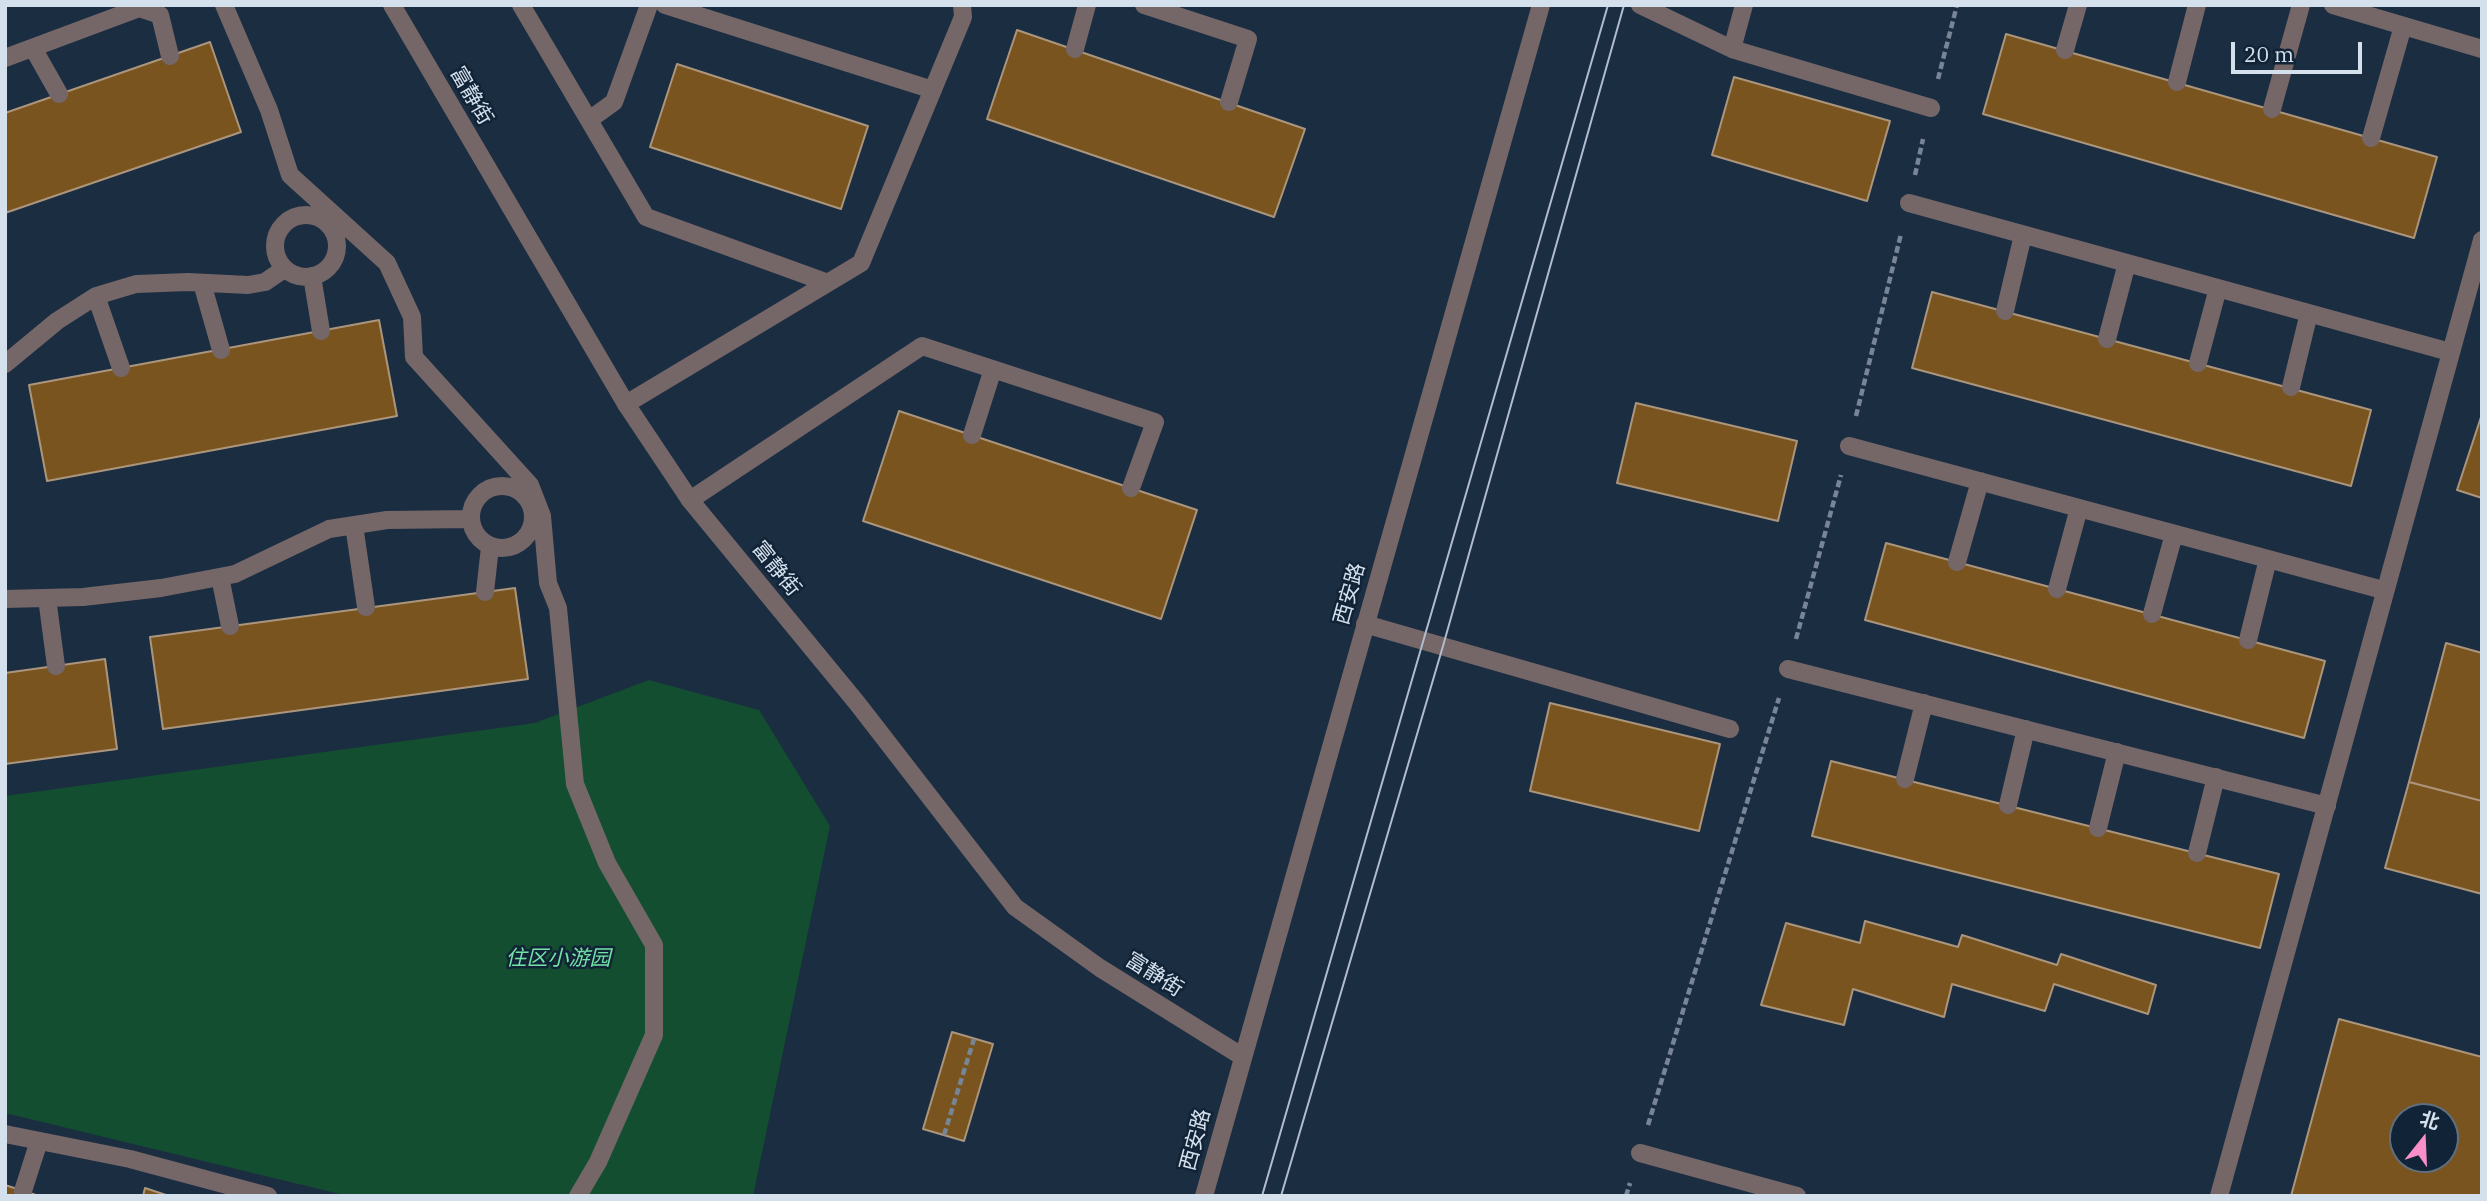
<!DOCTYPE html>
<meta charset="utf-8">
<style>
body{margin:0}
#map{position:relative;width:2487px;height:1201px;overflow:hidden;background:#1b2d41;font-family:"IBM Plex Serif","Noto Sans SC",serif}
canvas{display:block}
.frame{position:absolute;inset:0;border:7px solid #d5e0ed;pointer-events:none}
.north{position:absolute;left:2389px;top:1103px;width:70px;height:70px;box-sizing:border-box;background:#112336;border:2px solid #5f6f7f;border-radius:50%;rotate:18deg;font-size:19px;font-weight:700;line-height:28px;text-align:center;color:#d5e0ed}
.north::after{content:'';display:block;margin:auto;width:24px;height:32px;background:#f98fc9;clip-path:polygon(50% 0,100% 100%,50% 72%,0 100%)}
.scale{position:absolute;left:2231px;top:42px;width:131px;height:32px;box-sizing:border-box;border:4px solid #d5e0ed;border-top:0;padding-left:9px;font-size:21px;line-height:24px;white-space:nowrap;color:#d5e0ed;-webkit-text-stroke:5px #112336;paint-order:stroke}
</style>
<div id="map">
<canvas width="2487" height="1201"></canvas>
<div class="frame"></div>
<div class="north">北</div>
<div class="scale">20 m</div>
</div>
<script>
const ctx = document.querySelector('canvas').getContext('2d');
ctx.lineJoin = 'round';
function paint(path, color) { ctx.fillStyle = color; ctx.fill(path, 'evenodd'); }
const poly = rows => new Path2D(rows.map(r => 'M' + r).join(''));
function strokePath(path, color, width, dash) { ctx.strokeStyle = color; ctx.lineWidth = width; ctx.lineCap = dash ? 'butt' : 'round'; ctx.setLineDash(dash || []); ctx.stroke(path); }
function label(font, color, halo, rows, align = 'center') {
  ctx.font = font + ' "IBM Plex Serif","Noto Sans SC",serif'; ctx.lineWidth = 5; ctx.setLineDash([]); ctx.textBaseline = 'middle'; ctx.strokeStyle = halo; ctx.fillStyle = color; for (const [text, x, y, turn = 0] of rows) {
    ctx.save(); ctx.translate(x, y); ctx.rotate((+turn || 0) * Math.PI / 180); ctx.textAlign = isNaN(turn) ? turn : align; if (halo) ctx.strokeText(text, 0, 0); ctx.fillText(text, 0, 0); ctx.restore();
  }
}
const green = poly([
 [649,680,759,710,830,826,753,1196,348,1196,5,1113,5,796,535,723]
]);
const building = poly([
 [1017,30,1305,129,1274,217,987,119,1017,30],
 [2006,34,2437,157,2414,238,1983,114,2006,34],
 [210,42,241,132,5,213,5,113,210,42],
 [677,64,868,126,841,209,650,147,677,64],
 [1734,77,1890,121,1867,201,1712,155,1734,77],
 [1932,292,2371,410,2351,486,1912,368,1932,292],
 [379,320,397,416,47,481,29,385,379,320],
 [1636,403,1797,441,1778,521,1617,483,1636,403],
 [899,411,1197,510,1161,619,863,521,899,411],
 [2482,414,2482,498,2457,490,2482,414],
 [1886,543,2325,661,2304,738,1865,620,1886,543],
 [515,588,528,679,163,729,150,637,515,588],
 [2446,643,2482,653,2482,801,2409,782,2446,643],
 [105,659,117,749,5,764,5,673,105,659],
 [1550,703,1720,744,1699,831,1530,791,1550,703],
 [1831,761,2279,874,2260,948,1812,836,1831,761],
 [2409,782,2482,801,2482,894,2385,868,2409,782],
 [1865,921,1958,947,1962,935,2057,965,2061,954,2156,985,2148,1014,2054,984,2045,1011,1952,984,1944,1017,1853,989,1844,1025,1761,1005,1786,923,1860,943,1865,921],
 [2339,1019,2482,1057,2482,1196,2291,1196,2339,1019],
 [2403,1117,2445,1117,2445,1159,2403,1159,2403,1117],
 [952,1032,993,1044,964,1141,923,1129,952,1032],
 [5,1185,39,1196,5,1196,5,1185],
 [145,1188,169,1196,143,1196,145,1188]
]);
const path = poly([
 [1938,79,1957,5],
 [1915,175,1923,139],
 [1856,416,1901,234],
 [1796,639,1841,475],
 [1648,1125,1779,698],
 [944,1135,974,1039],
 [1626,1196,1630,1183]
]);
const lane = poly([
 [224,5,269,110,290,175,387,263,412,317,414,357,530,485,542,516,548,583,558,608,575,784,607,863,654,945,654,1035,598,1162,578,1196],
 [521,5,646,217,828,283],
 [665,5,933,90],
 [1144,5,1248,39,1229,102],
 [1640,5,1732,49,1744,5],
 [2333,5,2482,49],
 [33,48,59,94],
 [1075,49,1087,5],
 [1732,49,1931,108],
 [2065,50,2078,5],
 [5,58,139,8,160,15,170,56],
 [2177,82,2197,5],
 [2272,109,2301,5],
 [589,120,614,102,649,5],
 [2371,138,2403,26],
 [1909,203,2450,352],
 '275 246a31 31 0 1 1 62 0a31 31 0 1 1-62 0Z',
 [312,276,321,331],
 [202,283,221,350],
 [96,296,121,368],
 [2005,311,2023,235],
 [2107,339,2127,263],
 [2198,363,2218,288],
 [5,364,57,321,96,296,136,284,188,282,248,285,265,282,284,269],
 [2291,387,2309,313],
 [626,404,861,263,963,17,962,5],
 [972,435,993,369],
 [1849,446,2383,590],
 '471 517a31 31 0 1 1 62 0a31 31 0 1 1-62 0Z',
 [690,500,922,346,1155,422,1131,488],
 [354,525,366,607],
 [1957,562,1980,481],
 [220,577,230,626],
 [2057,589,2079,508],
 [485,592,490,547],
 [47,598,56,666],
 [5,599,83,597,161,588,235,574,329,529,387,520,471,519],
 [2152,614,2174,534],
 [1365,624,1730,729],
 [2248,640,2268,559],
 [1788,669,2327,806],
 [1905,779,1924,703],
 [2008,805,2026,729],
 [2098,828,2117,752],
 [2197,853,2216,777],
 [5,1134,130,1159,268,1196],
 [1640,1153,1797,1196],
 [23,1191,39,1141],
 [2219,1196,2482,240]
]);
const street = poly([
 [392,5,626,404,690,500,857,703,1015,907,1100,968,1243,1057],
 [1204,1196,1541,5]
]);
const tram = poly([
 [1262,1196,1608,5],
 [1281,1196,1443,646,1624,5]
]);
const streetNames = [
 ["富静街",471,96,60],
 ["富静街",776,569,51],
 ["西安路",1350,594,-74],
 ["富静街",1154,975,32],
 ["西安路",1196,1140,-75]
];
const parkNames = [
 ["住区小游园",558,959]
];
paint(green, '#134e31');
paint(building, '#7a541e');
strokePath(building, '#ab967d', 2);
strokePath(path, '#778596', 4.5, [7, 3.5]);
strokePath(lane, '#756668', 18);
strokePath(street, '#756668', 18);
strokePath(tram, '#b1bdcc', 2);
label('21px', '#d5e0ed', '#112336', streetNames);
label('italic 21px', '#72e3a5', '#112336', parkNames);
</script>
